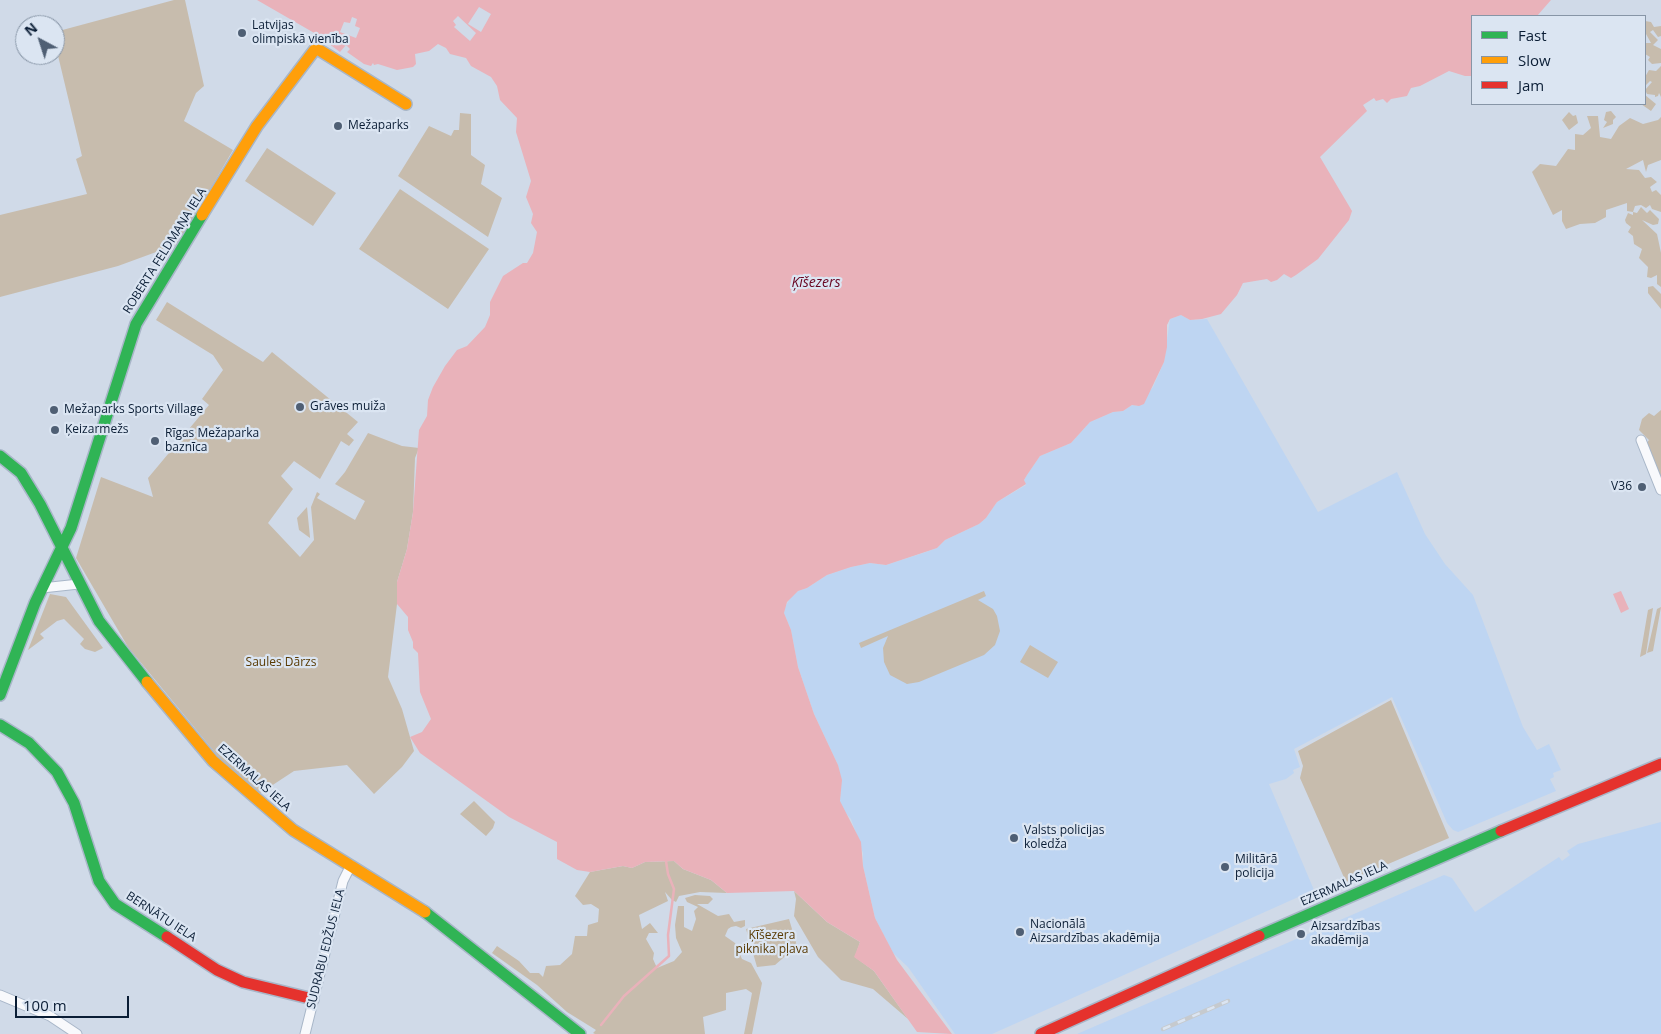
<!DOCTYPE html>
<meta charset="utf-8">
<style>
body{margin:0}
#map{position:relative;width:1661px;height:1034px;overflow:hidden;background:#d0dae8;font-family:"Open Sans",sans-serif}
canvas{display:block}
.legend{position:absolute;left:1471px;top:15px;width:175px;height:90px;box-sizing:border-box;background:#dbe5f2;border:1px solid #8795a6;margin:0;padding:6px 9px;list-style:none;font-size:15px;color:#0a1d35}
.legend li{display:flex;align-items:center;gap:10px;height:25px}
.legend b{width:25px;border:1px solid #8795a6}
.north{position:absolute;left:15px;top:15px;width:50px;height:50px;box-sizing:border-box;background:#dbe5f2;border:1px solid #8795a6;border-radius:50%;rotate:320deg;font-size:14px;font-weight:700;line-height:20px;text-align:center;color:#0a1d35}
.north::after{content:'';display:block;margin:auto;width:18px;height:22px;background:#4f5f74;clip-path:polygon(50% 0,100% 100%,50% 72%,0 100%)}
.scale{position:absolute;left:15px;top:996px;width:114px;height:22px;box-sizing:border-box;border:2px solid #0a1d35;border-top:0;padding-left:6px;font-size:15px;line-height:18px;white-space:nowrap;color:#0a1d35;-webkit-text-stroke:4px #dbe5f2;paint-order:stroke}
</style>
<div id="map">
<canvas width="1661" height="1034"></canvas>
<ul class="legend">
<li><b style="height:6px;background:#30b455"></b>Fast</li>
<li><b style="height:6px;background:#ff9f0a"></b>Slow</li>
<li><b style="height:6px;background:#e5322d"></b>Jam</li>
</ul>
<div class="north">N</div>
<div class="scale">100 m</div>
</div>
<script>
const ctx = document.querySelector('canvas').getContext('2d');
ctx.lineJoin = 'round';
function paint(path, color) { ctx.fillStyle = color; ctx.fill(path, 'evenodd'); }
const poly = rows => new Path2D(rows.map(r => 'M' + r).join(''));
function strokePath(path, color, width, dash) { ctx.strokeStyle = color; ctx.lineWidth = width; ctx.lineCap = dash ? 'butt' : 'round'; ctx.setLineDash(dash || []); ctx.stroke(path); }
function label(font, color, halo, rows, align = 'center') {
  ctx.font = font + ' "Open Sans",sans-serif'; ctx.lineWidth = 4.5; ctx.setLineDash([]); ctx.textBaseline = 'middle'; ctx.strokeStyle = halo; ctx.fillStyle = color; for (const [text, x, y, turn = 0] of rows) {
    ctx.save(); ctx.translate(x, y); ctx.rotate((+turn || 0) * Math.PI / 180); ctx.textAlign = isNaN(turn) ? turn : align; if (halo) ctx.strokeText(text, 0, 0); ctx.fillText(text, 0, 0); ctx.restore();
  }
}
const built = poly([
 [1181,315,1190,320,1207,319,1318,512,1397,472,1425,534,1445,564,1473,595,1523,727,1537,750,1549,744,1561,770,1553,773,1554,777,1550,779,1556,791,1458,832,1453,830,1447,823,1392,697,1294,749,1300,767,1293,770,1294,773,1286,779,1269,784,1314,890,992,1034,955,1034,908,967,893,953,875,918,863,866,863,853,851,819,842,809,840,801,841,788,838,765,814,714,798,667,791,630,784,613,785,607,791,597,798,591,807,588,827,575,851,567,870,563,886,565,923,553,937,548,945,540,979,524,986,518,997,502,1026,485,1024,480,1027,475,1040,456,1071,443,1090,422,1113,412,1123,411,1132,405,1137,406,1153,387,1164,362,1170,319],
 [1661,822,1661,1034,1077,1034,1444,875,1452,878,1475,912,1559,857,1562,861,1570,855,1567,851,1578,844]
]);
const green = poly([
 [174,0,185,0,204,86,196,93,184,121,233,150,178,244,118,266,0,297,0,215,87,194,76,159,82,156,55,43,55,32],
 [1645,21,1651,22,1654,27,1661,26,1661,36,1658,37,1653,30,1650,32,1658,40,1653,45,1661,49,1661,63,1652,64,1648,60,1650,57,1645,54,1645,43,1651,43,1646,34],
 [1661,66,1661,97,1659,93,1658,96,1655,97,1655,95,1647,94,1645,90,1652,82,1650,81,1645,86,1645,77,1649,70,1656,71],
 [1645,95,1656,104,1651,111,1641,104,1645,104],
 [1611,111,1616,117,1613,120,1613,124,1603,128,1607,122,1604,120,1606,112],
 [1569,112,1573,116,1576,115,1578,123,1569,130,1562,120],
 [460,113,471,114,471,155,485,165,481,184,502,198,488,237,398,176,429,126,451,136,454,130,459,130],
 [1587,116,1598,116,1600,137,1611,139,1619,126,1630,118,1643,124,1658,120,1661,117,1661,160,1648,165,1646,172,1643,160,1626,169,1639,170,1645,178,1651,177,1657,182,1650,187,1652,192,1656,190,1661,195,1661,212,1652,209,1650,205,1646,208,1641,205,1635,206,1633,212,1637,213,1641,207,1647,213,1650,210,1659,219,1658,224,1653,225,1642,220,1657,234,1661,253,1661,287,1657,284,1657,275,1651,278,1647,277,1648,267,1639,258,1642,249,1634,244,1633,236,1628,232,1631,227,1626,223,1625,220,1628,213,1633,215,1633,212,1627,211,1627,203,1606,210,1606,217,1595,223,1580,224,1566,229,1562,221,1562,210,1553,215,1532,172,1540,164,1556,166,1568,149,1575,150,1575,134,1583,135,1591,128],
 [267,148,336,193,313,226,245,181],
 [400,189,489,249,448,309,359,249],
 [1653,286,1661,294,1661,309,1648,293,1648,287],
 [167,302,263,362,272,352,358,422,347,434,354,440,349,446,341,441,320,479,294,461,281,476,293,489,268,523,300,557,314,540,311,507,317,492,320,494,317,498,355,520,365,501,335,484,345,472,368,433,402,446,419,448,415,458,413,512,407,549,397,582,397,604,388,677,402,709,414,751,402,767,374,794,347,765,294,771,259,794,222,761,128,647,76,558,101,477,153,497,148,478,209,405,202,399,223,370,213,355,156,320],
 [1661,410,1661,486,1646,444,1649,440,1639,430,1642,419,1649,413,1654,416],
 [307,507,310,537,310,538,299,530,297,518],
 [984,591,986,596,978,600,993,609,997,616,1000,631,995,645,984,655,919,682,907,684,890,675,884,662,883,648,888,636,861,648,859,643],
 [50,594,66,597,103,648,95,652,85,649,80,644,84,639,64,619,57,621,40,634,44,638,28,650],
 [1661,607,1653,651,1647,653,1657,609],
 [1653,608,1646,654,1640,657,1648,610],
 [1030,645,1058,662,1048,678,1020,662],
 [1391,700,1449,838,1346,882,1300,778,1303,766,1298,751],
 [474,801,495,822,493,828,486,836,460,814],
 [674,861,683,869,711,880,727,893,700,892,679,896,676,902,672,900,665,892,668,901,639,915,642,929,650,923,658,933,649,933,646,939,654,953,653,959,657,968,674,961,682,952,676,938,675,925,678,906,684,906,684,927,692,931,696,919,694,911,698,907,687,902,685,898,695,895,710,896,713,899,708,904,697,904,718,916,729,914,734,922,745,920,745,926,741,928,736,926,731,927,728,929,725,936,735,943,742,959,751,963,762,983,752,1034,744,1034,752,993,746,989,726,993,726,1010,703,1017,705,1034,595,1034,593,1033,596,1030,567,1012,537,985,492,953,497,946,519,961,530,973,539,973,543,977,546,966,560,965,572,954,575,936,587,936,588,925,598,922,599,909,591,904,583,905,575,896,590,872,623,866,632,868,645,862],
 [794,891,827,922,860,942,855,957,874,971,908,1019,873,989,841,980,818,957,794,916,796,899],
 [789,919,797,946,775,965,757,967,746,929]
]);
const water = poly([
 [257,0,1551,0,1537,16,1472,16,1472,76,1465,76,1449,71,1420,86,1411,88,1407,96,1391,99,1387,103,1383,99,1376,101,1374,98,1363,105,1367,111,1320,157,1352,211,1349,220,1318,259,1296,275,1291,278,1284,274,1277,280,1271,282,1267,279,1243,283,1237,295,1221,314,1202,319,1190,320,1181,315,1170,319,1167,325,1167,347,1164,362,1144,404,1139,406,1132,405,1123,411,1113,412,1090,422,1071,443,1040,456,1027,475,1024,480,1026,484,997,502,986,518,979,524,945,540,937,548,886,565,870,563,851,567,827,575,807,588,798,591,787,602,784,613,791,630,798,667,814,714,838,765,842,780,840,801,861,842,863,866,875,918,897,960,952,1034,917,1032,874,971,854,957,860,942,827,922,794,891,727,893,711,880,683,869,674,861,645,862,632,868,623,866,590,872,577,870,557,859,557,842,509,817,420,753,410,737,422,732,431,719,420,692,418,653,413,648,413,642,408,630,408,617,397,604,397,582,407,549,413,512,419,430,427,416,428,400,433,387,445,366,457,350,467,346,485,327,490,315,490,302,503,276,523,263,527,263,533,253,537,232,531,223,533,214,526,197,531,181,516,132,517,118,500,100,497,86,491,77,471,66,466,58,450,54,446,48,438,44,429,51,415,54,416,64,413,67,397,70,378,64,374,65,373,63,371,66,364,64,347,52,350,49,346,45,340,52,316,34],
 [1621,591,1629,609,1621,613,1613,594]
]);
const pier = poly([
 [479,7,491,14,481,32,468,24],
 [458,16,476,33,470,41,454,27,456,25,453,21],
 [352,17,357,19,355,26,360,28,356,38,340,32,344,22,350,23]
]);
const stream = poly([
 [601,1025,624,996,669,956,668,935,674,889,668,874,666,861]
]);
const street = poly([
 [1641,440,1661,490],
 [42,588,79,584],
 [0,995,50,1016,77,1034],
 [305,1034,343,881,351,865]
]);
const fast = poly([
 [0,456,21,473,40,504,99,621,147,682],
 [0,695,35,603,71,528,136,324,202,215],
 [0,725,29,743,57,772,74,803,99,881,115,904,167,937],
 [425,912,580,1034],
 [1259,936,1501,831]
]);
const slow = poly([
 [202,215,257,126,316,48,406,104],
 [147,682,213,761,293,830,425,912]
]);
const jam = poly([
 [1501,831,1661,764],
 [167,937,217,970,243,982,313,999],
 [1041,1034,1259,936]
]);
const rail = poly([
 [1163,1029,1228,1001]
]);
const markers = [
 [242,33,5,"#4f5f74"],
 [338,126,5,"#4f5f74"],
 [300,407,5,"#4f5f74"],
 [54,410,5,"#4f5f74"],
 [55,430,5,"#4f5f74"],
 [155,441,5,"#4f5f74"],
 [1642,487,5,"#4f5f74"],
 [1014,838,5,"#4f5f74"],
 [1225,867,5,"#4f5f74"],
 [1020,932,5,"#4f5f74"],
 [1301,934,5,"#4f5f74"]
];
const poiNames = [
 ["Latvijas",252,26],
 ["olimpiskā vienība",252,40],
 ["Mežaparks",348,126],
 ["Grāves muiža",310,407],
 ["Mežaparks Sports Village",64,410],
 ["Ķeizarmežs",65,430],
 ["Rīgas Mežaparka",165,434],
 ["baznīca",165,448],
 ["V36",1632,487,"right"],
 ["Valsts policijas",1024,831],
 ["koledža",1024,845],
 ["Militārā",1235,860],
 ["policija",1235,874],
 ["Nacionālā",1030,925],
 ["Aizsardzības akadēmija",1030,939],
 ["Aizsardzības",1311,927],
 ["akadēmija",1311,941]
];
const streetNames = [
 ["ROBERTA FELDMAŅA IELA",165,251,-58],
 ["EZERMALAS IELA",254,778,42],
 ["EZERMALAS IELA",1344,884,-24],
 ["BERNĀTU IELA",161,917,33],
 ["SUDRABU EDŽUS IELA",326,949,-76]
];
const parkNames = [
 ["Saules Dārzs",281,663],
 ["Ķīšezera",772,936],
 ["piknika pļava",772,950]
];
const waterNames = [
 ["Ķīšezers",816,283]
];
paint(built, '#bed5f2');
paint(green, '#c7bcad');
paint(water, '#e9b2ba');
paint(pier, '#d0dae8');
strokePath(stream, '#e9b2ba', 2.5);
strokePath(street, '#a8b6c8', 11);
strokePath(fast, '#a8b6c8', 14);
strokePath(slow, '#a8b6c8', 14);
strokePath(jam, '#a8b6c8', 14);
strokePath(street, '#f8f9fc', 9);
strokePath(fast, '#30b455', 11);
strokePath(slow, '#ff9f0a', 11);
strokePath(jam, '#e5322d', 11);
strokePath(rail, '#c6cace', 4.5);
strokePath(rail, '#dbe5f2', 2.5, [8]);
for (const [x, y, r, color] of markers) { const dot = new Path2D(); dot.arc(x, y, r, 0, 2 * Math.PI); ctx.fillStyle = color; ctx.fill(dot); strokePath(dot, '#dbe5f2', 2); }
label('12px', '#0a1d35', '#dbe5f2', poiNames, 'left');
label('12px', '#0a1d35', '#dbe5f2', streetNames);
label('12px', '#5a3b04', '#dbe5f2', parkNames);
label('italic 14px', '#680420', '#dbe5f2', waterNames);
</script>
